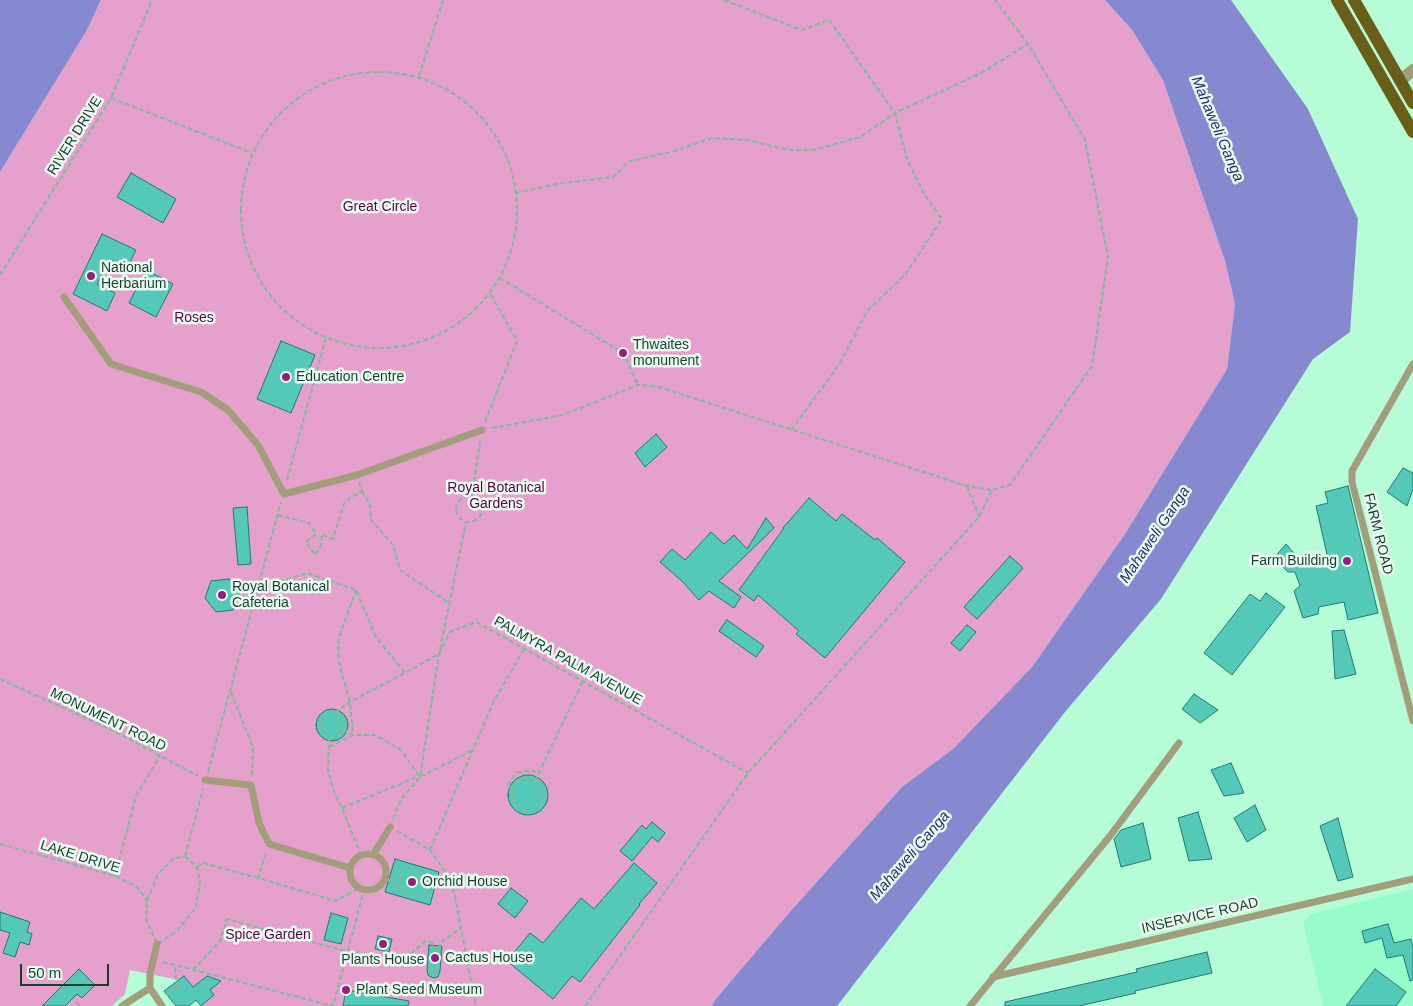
<!DOCTYPE html>
<style>
body{margin:0}
#map{position:relative;width:1413px;height:1006px;overflow:hidden;background:#b6fdd7;font-family:Arial,sans-serif}
canvas{display:block}
.scale{position:absolute;left:20px;top:964px;width:89px;height:22px;box-sizing:border-box;border:2px solid #183e2c;border-top:0;padding-left:6px;font-size:15px;line-height:18px;white-space:nowrap;color:#183e2c;-webkit-text-stroke:4px #ebfcf2;paint-order:stroke}
</style>
<div id="map">
<canvas width="1413" height="1006"></canvas>
<div class="scale">50 m</div>
</div>
<script>
const ctx = document.querySelector('canvas').getContext('2d');
ctx.lineJoin = 'round';
function paint(path, color) { ctx.fillStyle = color; ctx.fill(path, 'evenodd'); }
const poly = rows => new Path2D(rows.map(r => 'M' + r).join(''));
function strokePath(path, color, width, dash) { ctx.strokeStyle = color; ctx.lineWidth = width; ctx.lineCap = dash ? 'butt' : 'round'; ctx.setLineDash(dash || []); ctx.stroke(path); }
function label(font, color, halo, rows, align = 'center') {
  ctx.font = font + ' Arial,sans-serif'; ctx.lineWidth = 5; ctx.setLineDash([]); ctx.textBaseline = 'middle'; ctx.strokeStyle = halo; ctx.fillStyle = color; for (const [text, x, y, turn = 0] of rows) {
    ctx.save(); ctx.translate(x, y); ctx.rotate((+turn || 0) * Math.PI / 180); ctx.textAlign = isNaN(turn) ? turn : align; if (halo) ctx.strokeText(text, 0, 0); ctx.fillText(text, 0, 0); ctx.restore();
  }
}
const built = poly([
 [1413,889,1413,1006,1323,1006,1303,923,1311,914]
]);
const green = poly([
 [101,0,1105,0,1132,30,1163,80,1225,261,1235,304,1227,369,1125,534,1032,667,953,749,902,787,788,914,715,1000,712,1006,203,1006,189,982,130,970,125,994,112,1006,0,1006,0,172,87,30]
]);
const water = poly([
 [0,0,101,0,87,30,0,172],
 [1105,0,1231,0,1308,109,1358,219,1350,332,1313,359,1161,599,1065,712,837,1006,712,1006,715,1000,788,914,902,787,953,749,1032,667,1125,534,1227,369,1235,304,1225,261,1163,80,1132,30]
]);
const building = poly([
 [131,173,176,199,163,223,117,197,131,173],
 [102,234,136,250,127,268,109,259,97,284,115,293,107,311,73,294,102,234],
 [146,270,173,284,156,317,129,303,146,270],
 [281,341,315,355,291,413,257,399,281,341],
 [656,434,667,447,645,467,635,453,656,434],
 [1403,468,1413,473,1413,489,1407,506,1387,492,1403,468],
 [1348,486,1378,613,1348,620,1344,602,1319,607,1318,614,1303,618,1294,591,1300,586,1295,572,1288,572,1274,558,1286,544,1305,566,1329,563,1316,506,1328,503,1325,492,1348,486],
 [809,498,836,521,842,514,875,540,877,538,905,562,825,658,796,634,799,631,758,595,754,601,739,590,784,528,783,528,809,498],
 [247,507,251,564,238,565,233,508,247,507],
 [766,518,774,528,719,581,741,597,734,608,709,591,699,600,683,582,660,562,672,549,685,560,711,532,724,544,734,535,747,549,766,518],
 [1010,556,1023,568,977,619,964,607,1010,556],
 [229,579,240,592,233,610,216,612,205,598,211,581,229,579],
 [1266,593,1285,607,1232,675,1204,653,1250,594,1260,601,1266,593],
 [727,620,764,646,756,657,719,631,727,620],
 [967,625,976,632,960,651,951,643,967,625],
 [1344,630,1356,674,1335,679,1332,631,1344,630],
 [1194,694,1218,710,1200,723,1182,709,1194,694],
 '316 725a16 16 0 1 1 32 0a16 16 0 1 1-32 0Z',
 [1231,763,1244,793,1224,796,1211,770,1231,763],
 '508 795a20 20 0 1 1 40 0a20 20 0 1 1-40 0Z',
 [1255,805,1266,830,1247,842,1234,818,1255,805],
 [1198,812,1212,859,1189,861,1178,818,1198,812],
 [1338,818,1353,877,1338,881,1320,826,1338,818],
 [652,822,665,833,658,842,652,837,632,861,620,851,642,825,646,829,652,822],
 [1143,823,1151,859,1121,867,1114,839,1121,830,1143,823],
 [395,859,439,872,430,905,385,892,395,859],
 [634,863,657,883,639,904,640,905,580,982,572,976,553,999,507,961,530,933,543,943,581,898,594,909,634,863],
 [511,888,528,901,515,918,498,904,511,888],
 [0,912,30,922,27,932,32,934,29,945,20,942,15,957,3,953,10,933,0,930,0,912],
 [331,913,348,918,341,944,324,940,331,913],
 [1388,924,1394,943,1411,939,1413,947,1413,980,1410,981,1403,955,1387,958,1382,938,1365,943,1362,931,1388,924],
 [378,936,392,939,389,952,375,949,378,936],
 [429,945,442,946,440,971,438,977,433,978,428,975,427,970,429,945],
 [1207,952,1212,973,1135,991,1136,993,1079,1006,1005,1006,1005,1002,1137,972,1136,969,1207,952],
 [79,969,95,985,82,998,77,994,65,1006,42,1006,79,969],
 [1375,969,1406,992,1396,1006,1346,1006,1375,969],
 [184,976,193,987,207,976,221,981,210,990,214,995,201,1006,196,1000,189,1006,176,1006,164,991,184,976],
 [346,990,409,1001,408,1006,343,1006,346,990]
]);
const path = poly([
 [724,0,802,30,829,20,895,113,907,159,923,192,942,219,905,275,867,311,840,363,792,429],
 '241 210a138 138 0 1 1 276 0a138 138 0 1 1-276 0Z',
 [419,76,443,0],
 [111,98,252,153],
 [516,193,557,184,613,177,630,161,675,151,712,138,748,140,789,150,814,150,860,137,895,113,981,73,1028,44],
 [0,275,111,98,152,0],
 [500,278,623,353,638,385],
 [485,422,517,341,490,293],
 [492,428,563,415,638,385,656,386,967,486,991,490],
 [287,480,326,338],
 [967,486,979,517],
 [362,491,370,504,371,520,393,545,400,570,449,603],
 '456 509a13 13 0 1 1 26 0a13 13 0 1 1-26 0Z',
 [472,497,480,441],
 [278,515,309,523,316,534,306,542,315,555,321,545,322,534,333,539,345,501,362,491,359,483],
 [258,589,307,573,356,590,376,637,405,673,439,654,450,632,476,622,748,773],
 [0,679,114,731,198,776],
 [231,692,253,747,252,775],
 '320 725a12 12 0 1 1 24 0a12 12 0 1 1-24 0Z',
 [336,714,338,710,350,702,405,673],
 [343,729,353,735,375,735,401,750,420,777,473,750],
 [329,737,328,769,332,787,342,808,361,855],
 [329,747,353,735,350,702,340,667,338,653,339,637,356,590],
 [208,772,281,502],
 '512 795a16 16 0 1 1 32 0a16 16 0 1 1-32 0Z',
 [535,781,583,681],
 [513,789,507,786,513,777,519,772,525,771,534,771,538,774],
 [342,808,417,777],
 [393,819,401,799,420,777,439,654,466,522],
 [397,831,430,850,444,870,454,892,476,1006],
 [0,844,115,876,137,887,147,901],
 [430,850,493,703,524,649],
 [266,853,258,878,336,901,359,888],
 [185,856,203,789],
 [185,856,197,867,200,882,196,907,176,932,157,944,146,919,147,901,158,874,173,859,185,856],
 [197,867,203,863,258,878],
 [115,876,136,796,160,756],
 [385,879,398,883,396,890,424,898,430,878,402,870,400,878,386,874],
 [163,962,333,1006,364,890],
 [193,970,220,941,227,919,341,950,402,962,425,941,433,943,431,970,437,971,440,943,461,928],
 [167,995,179,987,176,982,175,965],
 [76,1002,80,1006],
 [585,1006,748,773,979,517,992,490,1010,485,1092,366,1108,257,1085,140,1028,44,995,0]
]);
const lane = poly([
 [64,297,111,364,201,392,228,410,258,445,284,494,357,475,482,430],
 [1413,364,1352,471,1352,482,1413,721],
 [205,780,251,785,259,823,269,844,350,868],
 '350 872a18 18 0 1 1 36 0a18 18 0 1 1-36 0Z',
 [373,855,390,827],
 [993,977,1413,879],
 [150,988,150,974,157,944],
 [122,1006,150,988,162,1006],
 [970,1006,1110,836,1179,743]
]);
const street = poly([
 [1400,81,1413,70]
]);
const primary = poly([
 [1337,0,1413,132],
 [1354,0,1413,103]
]);
const markers = [
 [91,276,5,"#981f79"],
 [623,353,5,"#981f79"],
 [286,377,5,"#981f79"],
 [1347,561,5,"#981f79"],
 [222,595,5,"#981f79"],
 [412,882,5,"#981f79"],
 [383,944,5,"#981f79"],
 [435,958,5,"#981f79"],
 [346,990,5,"#981f79"]
];
const streetNames = [
 ["RIVER DRIVE",75,136,-58],
 ["FARM ROAD",1378,534,76],
 ["PALMYRA PALM AVENUE",568,661,29],
 ["MONUMENT ROAD",108,720,26],
 ["LAKE DRIVE",80,857,17],
 ["INSERVICE ROAD",1200,916,-13]
];
const parkNames = [
 ["Great Circle",380,207],
 ["Roses",194,318],
 ["Royal Botanical",496,488],
 ["Gardens",496,504],
 ["Spice Garden",268,935]
];
const poiNames = [
 ["National",101,268],
 ["Herbarium",101,284],
 ["Thwaites",633,345],
 ["monument",633,361],
 ["Education Centre",296,377],
 ["Farm Building",1337,561,"right"],
 ["Royal Botanical",232,587],
 ["Cafeteria",232,603],
 ["Orchid House",422,882],
 ["Cactus House",445,958],
 ["Plants House",383,960,"center"],
 ["Plant Seed Museum",356,990]
];
const waterNames = [
 ["Mahaweli Ganga",1217,129,67],
 ["Mahaweli Ganga",1155,535,-56],
 ["Mahaweli Ganga",910,856,-49]
];
paint(built, '#97fcc9');
paint(green, '#e5a0cc');
paint(water, '#8689d0');
paint(building, '#55c9b7');
strokePath(building, '#1f7c6f', 1);
strokePath(path, '#7fbb9c', 2, [5, 2.5]);
strokePath(lane, '#a29e7c', 7);
strokePath(street, '#a29e7c', 12);
strokePath(primary, '#685e17', 12);
for (const [x, y, r, color] of markers) { const dot = new Path2D(); dot.arc(x, y, r, 0, 2 * Math.PI); ctx.fillStyle = color; ctx.fill(dot); strokePath(dot, '#ebfcf2', 2); }
label('14px', '#183e2c', '#ebfcf2', streetNames);
label('14px', '#5a0145', '#ebfcf2', parkNames);
label('14px', '#183e2c', '#ebfcf2', poiNames, 'left');
label('italic 15px', '#2e2678', '#ebfcf2', waterNames);
</script>
